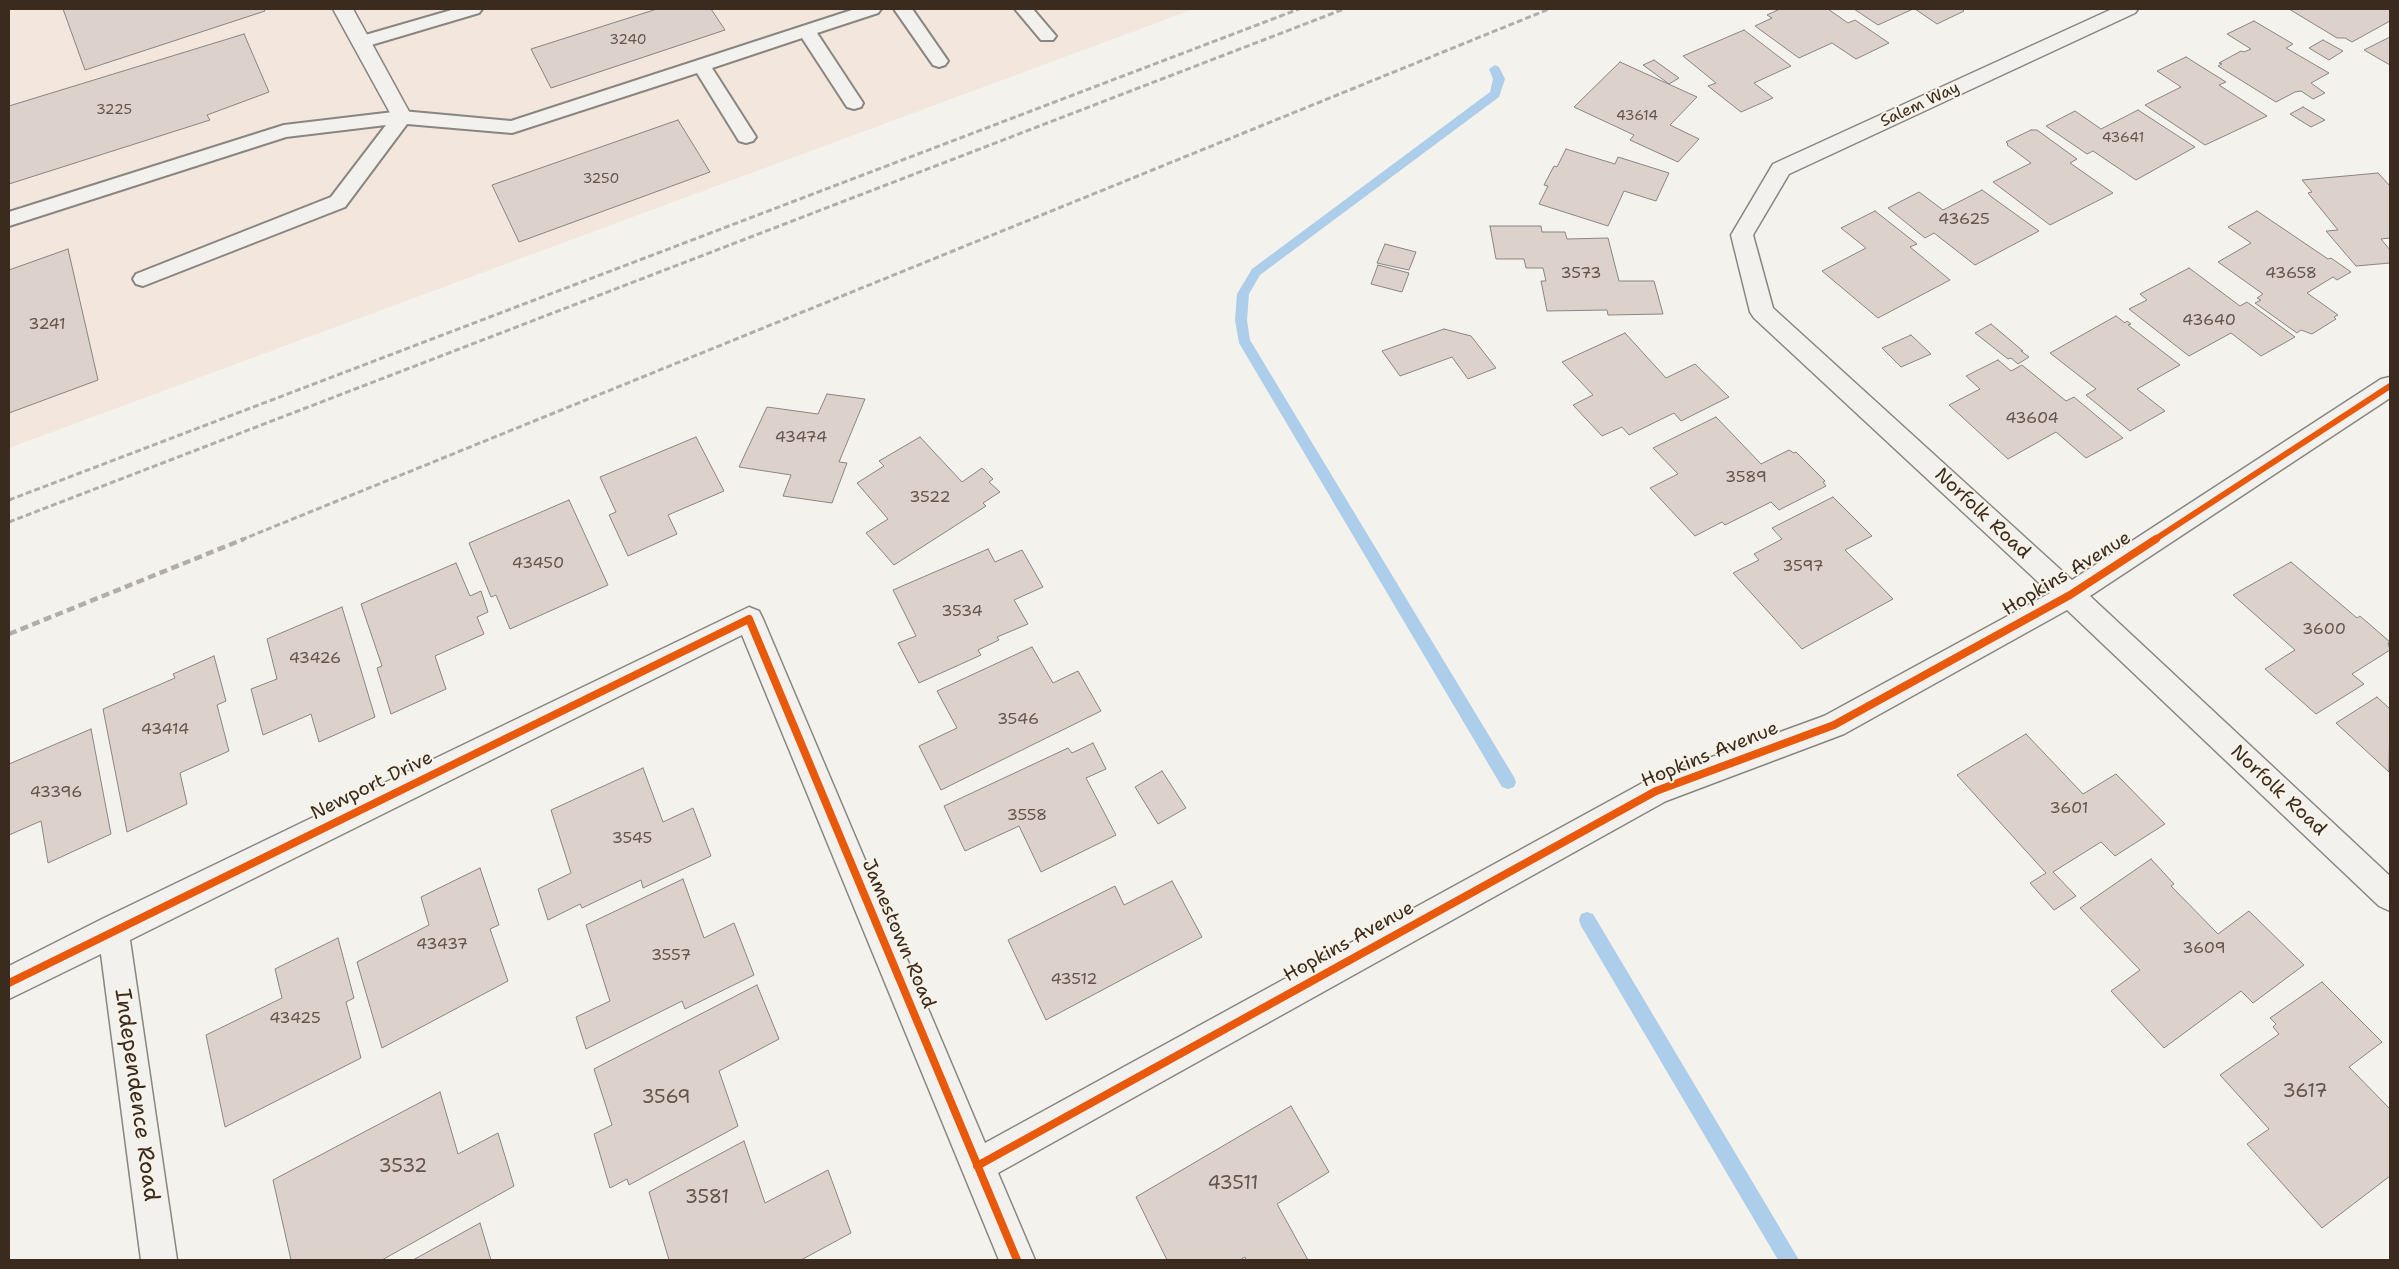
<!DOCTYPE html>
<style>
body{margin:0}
#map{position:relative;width:2399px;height:1269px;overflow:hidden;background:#f4f2ec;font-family:"Shantell Sans",sans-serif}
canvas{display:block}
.frame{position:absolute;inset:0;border:10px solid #3b2a1e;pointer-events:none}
</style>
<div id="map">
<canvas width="2399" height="1269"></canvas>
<div class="frame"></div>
</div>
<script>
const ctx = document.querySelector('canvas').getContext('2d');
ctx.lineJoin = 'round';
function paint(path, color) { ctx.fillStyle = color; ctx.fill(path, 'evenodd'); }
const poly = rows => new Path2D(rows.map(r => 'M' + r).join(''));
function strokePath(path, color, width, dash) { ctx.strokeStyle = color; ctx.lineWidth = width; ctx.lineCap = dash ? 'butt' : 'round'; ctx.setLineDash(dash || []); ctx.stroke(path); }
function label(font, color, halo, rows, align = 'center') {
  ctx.font = font + ' "Shantell Sans",sans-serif'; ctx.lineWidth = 4; ctx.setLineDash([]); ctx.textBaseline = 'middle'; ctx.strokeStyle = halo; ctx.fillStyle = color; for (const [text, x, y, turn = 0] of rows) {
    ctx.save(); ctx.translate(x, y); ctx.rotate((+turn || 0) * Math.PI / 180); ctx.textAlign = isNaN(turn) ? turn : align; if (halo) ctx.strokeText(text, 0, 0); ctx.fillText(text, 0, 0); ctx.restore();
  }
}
const built = poly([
 [9,9,1194,9,9,448]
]);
const stream = poly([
 [1495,65,1499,67,1505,79,1499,97,1260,275,1249,294,1247,320,1250,340,1514,777,1516,782,1514,787,1508,789,1502,787,1239,343,1235,320,1237,294,1252,269,1490,92,1493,79,1489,69,1495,65],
 [1587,912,1593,914,1799,1260,1778,1260,1581,926,1579,920,1581,914,1587,912]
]);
const building = poly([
 [63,9,264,9,265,11,85,70,63,9],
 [657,9,711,9,725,30,551,88,531,49,657,9],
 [1780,9,1828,9,1848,23,1855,20,1889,43,1856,59,1832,43,1799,58,1755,26,1772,18,1767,15,1780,9],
 [1854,9,1913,9,1878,25,1854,9],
 [1915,9,1962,9,1964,11,1937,24,1915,9],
 [2289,9,2390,9,2390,21,2352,42,2345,38,2337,38,2289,9],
 [2254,21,2293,44,2286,48,2329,73,2311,83,2325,93,2313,99,2301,91,2295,92,2276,102,2218,66,2222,64,2219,63,2241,51,2244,52,2251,49,2227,34,2254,21],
 [1744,30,1791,66,1754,83,1773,98,1741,112,1708,86,1716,83,1683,56,1744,30],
 [244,34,269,92,207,115,210,120,9,184,9,106,244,34],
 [2390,37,2390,65,2364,50,2390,37],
 [2323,40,2343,51,2329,60,2309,48,2323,40],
 [2186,57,2226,82,2219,85,2267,116,2205,145,2145,105,2181,87,2157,71,2186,57],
 [1654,60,1679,78,1669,84,1643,65,1654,60],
 [1620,62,1697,97,1670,125,1699,139,1678,162,1630,140,1634,135,1574,107,1620,62],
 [2303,107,2325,120,2311,127,2290,114,2303,107],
 [2138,110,2195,147,2136,180,2093,151,2087,154,2046,126,2075,111,2101,129,2138,110],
 [678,120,710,172,519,242,492,185,678,120],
 [2031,130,2037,130,2077,159,2070,163,2113,193,2050,225,1993,182,2031,163,2007,145,2008,144,2006,142,2031,130],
 [1566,149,1615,164,1618,157,1669,173,1656,201,1624,191,1608,226,1539,204,1548,186,1544,185,1554,166,1557,167,1566,149],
 [2378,173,2390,186,2390,238,2381,239,2390,250,2390,263,2356,266,2326,231,2338,230,2308,193,2312,192,2302,180,2378,173],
 [1982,190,2039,231,1975,265,1934,233,1925,238,1888,208,1919,192,1943,210,1982,190],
 [1875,211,1917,244,1910,247,1950,280,1878,318,1822,271,1866,248,1841,228,1875,211],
 [2257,211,2328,259,2331,258,2351,272,2337,280,2333,277,2307,293,2338,315,2334,317,2336,319,2312,334,2301,330,2297,333,2255,303,2261,300,2257,298,2263,294,2218,262,2251,243,2228,227,2257,211],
 [1490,226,1541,226,1542,232,1565,232,1567,239,1608,238,1619,281,1654,281,1663,314,1608,315,1607,310,1547,311,1541,281,1546,281,1543,268,1526,268,1524,259,1496,259,1490,226],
 [1385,244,1416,252,1409,270,1377,263,1385,244],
 [68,249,98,380,9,413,9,270,68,249],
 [1378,265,1409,273,1402,292,1371,284,1378,265],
 [2189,268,2240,306,2247,302,2295,337,2261,356,2231,333,2189,356,2129,309,2147,300,2140,294,2189,268],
 [2116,316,2125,323,2127,321,2131,324,2128,325,2180,365,2137,389,2165,411,2130,431,2086,395,2096,389,2050,353,2116,316],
 [1991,324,2023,351,2021,351,2029,357,2018,364,2011,358,2008,359,1975,333,1991,324],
 [1444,329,1471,336,1496,368,1468,379,1452,357,1400,376,1382,351,1444,329],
 [1625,333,1666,378,1695,364,1729,397,1681,421,1674,413,1629,435,1622,427,1602,436,1573,405,1593,395,1562,362,1625,333],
 [1911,335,1931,354,1901,367,1882,348,1911,335],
 [1998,360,2011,371,2022,365,2066,401,2074,397,2123,438,2086,458,2056,432,2008,459,1949,405,1980,389,1966,376,1998,360],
 [827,394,865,399,839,462,847,463,832,503,783,496,791,475,739,467,767,407,818,414,827,394],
 [1716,417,1761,464,1789,450,1794,453,1796,452,1825,481,1823,482,1826,486,1779,510,1771,502,1725,525,1722,522,1695,536,1650,488,1678,474,1653,448,1716,417],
 [696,437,724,491,668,515,677,534,628,556,609,515,616,512,600,477,696,437],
 [920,437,962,482,982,468,993,479,989,482,1000,492,983,503,986,506,894,565,866,533,888,519,857,483,884,466,879,461,920,437],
 [1833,497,1872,536,1845,550,1893,599,1802,649,1733,573,1759,560,1754,554,1782,539,1772,528,1833,497],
 [569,500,608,585,510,629,496,595,491,597,469,543,569,500],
 [988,549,995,562,1022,550,1043,587,1014,600,1028,624,997,637,999,640,978,650,981,655,919,683,898,643,916,636,893,590,988,549],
 [2291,562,2357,618,2360,616,2390,642,2388,643,2390,650,2352,674,2364,684,2316,714,2265,669,2295,650,2233,595,2291,562],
 [456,563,470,596,481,591,488,612,477,617,484,634,435,656,446,689,391,714,377,668,382,666,361,604,456,563],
 [342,607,375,717,319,742,311,714,263,735,251,689,277,679,267,639,342,607],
 [1032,647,1053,683,1078,671,1101,711,941,790,919,746,957,728,937,691,1032,647],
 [214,656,226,701,217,705,229,751,180,773,187,804,127,832,103,709,175,678,173,674,214,656],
 [2377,697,2390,709,2389,772,2336,723,2377,697],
 [91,729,111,834,48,863,41,821,9,835,9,764,91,729],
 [2026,734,2083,794,2116,774,2165,824,2115,856,2101,842,2053,872,2076,896,2054,910,2030,883,2046,873,1957,775,2026,734],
 [1093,743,1106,769,1086,778,1116,835,1041,872,1019,826,965,851,944,806,1068,748,1072,753,1093,743],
 [643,768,663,822,693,808,711,856,643,888,641,880,582,908,580,904,548,920,538,889,571,873,551,810,643,768],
 [1162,771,1186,808,1158,824,1135,787,1162,771],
 [2151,859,2174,884,2171,886,2218,934,2249,911,2304,965,2253,1003,2241,991,2164,1048,2111,991,2140,970,2080,908,2151,859],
 [480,868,499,925,490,929,508,981,382,1048,357,962,429,925,421,897,480,868],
 [683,879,704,938,734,923,754,975,685,1009,682,1001,586,1049,576,1017,610,1001,586,925,683,879],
 [1172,881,1202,937,1046,1020,1008,940,1115,886,1124,905,1172,881],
 [338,938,354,998,346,1002,361,1058,225,1127,206,1035,282,998,275,969,338,938],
 [2322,982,2382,1042,2349,1067,2390,1109,2390,1176,2322,1228,2247,1144,2269,1129,2220,1075,2279,1034,2273,1027,2276,1024,2270,1018,2322,982],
 [757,985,779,1039,719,1071,738,1126,629,1185,627,1179,610,1188,594,1134,612,1125,594,1069,757,985],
 [440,1092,458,1154,498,1133,514,1186,382,1260,291,1260,273,1180,440,1092],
 [1291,1106,1329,1172,1277,1204,1308,1260,1246,1260,1245,1257,1240,1260,1167,1260,1136,1197,1291,1106],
 [744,1141,765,1203,828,1170,851,1233,801,1260,669,1260,649,1192,744,1141],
 [480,1223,491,1260,413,1260,480,1223]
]);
const lane = poly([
 [455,9,482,9,479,13,361,48,355,46,352,42,355,38,455,9],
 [855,9,881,9,878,13,817,33,863,103,861,107,854,109,847,107,802,38,712,68,756,137,753,141,746,143,739,141,697,73,512,133,407,124,345,207,143,286,136,284,133,279,136,274,331,197,386,125,286,137,9,226,9,212,284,125,402,111,511,121,855,9],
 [894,9,912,9,948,61,945,65,939,67,933,65,894,9],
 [1015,9,1033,9,1056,36,1053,40,1041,40,1015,9]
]);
const street = poly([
 [333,9,353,9,412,117,409,122,402,124,395,122,333,9],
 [2112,9,2138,9,2135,13,1789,174,1753,235,1773,308,2072,580,2381,379,2390,377,2390,398,2090,596,2390,876,2390,911,2379,906,2067,610,1844,734,1666,801,998,1173,1035,1260,999,1260,742,635,130,940,177,1260,141,1260,101,954,9,999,9,966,102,919,749,607,759,611,763,619,985,1143,1646,781,1824,716,2050,593,1754,318,1750,312,1731,235,1773,164,2112,9]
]);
const railFar1 = poly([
 [9,500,1299,9],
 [9,522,1344,9],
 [241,540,1549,9]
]);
const rail = poly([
 [9,634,244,539]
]);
const cyclewayFar1 = poly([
 [2154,540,2390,386]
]);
const cycleway = poly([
 [9,983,749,619,1017,1260],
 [977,1166,1656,791,1834,725,2070,595,2156,539]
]);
const farNumbernames = [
 ["3240",628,40],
 ["3225",114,110],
 ["43614",1637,116],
 ["43641",2123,138],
 ["3250",601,179]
];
const farStreetnames = [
 ["Salem Way",1920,105,-25]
];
const numberNames = [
 ["43625",1964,220],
 ["3573",1581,274],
 ["43658",2291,274],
 ["43640",2209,321],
 ["3241",47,325],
 ["43604",2032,419],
 ["43474",801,438],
 ["3589",1746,478],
 ["3522",930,498],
 ["43450",538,564],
 ["3597",1803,567],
 ["3534",962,612],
 ["3600",2324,630],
 ["43426",315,659],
 ["3546",1018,720],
 ["43414",165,730],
 ["43396",56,793],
 ["3601",2069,809],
 ["3558",1027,816],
 ["3545",632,839],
 ["43437",442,945],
 ["3609",2204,949],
 ["3557",671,956],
 ["43512",1074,980],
 ["43425",295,1019]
];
const streetNames = [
 ["Norfolk Road",1982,514,43],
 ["Hopkins Avenue",2067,574,-31],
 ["Hopkins Avenue",1710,755,-22],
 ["Newport Drive",372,786,-26],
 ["Norfolk Road",2278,791,43],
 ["Jamestown Road",898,934,67],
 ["Hopkins Avenue",1349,942,-29]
];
const nearNumbernames = [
 ["3617",2305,1092],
 ["3569",666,1098],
 ["3532",403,1167],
 ["43511",1233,1184],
 ["3581",707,1198]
];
const nearStreetnames = [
 ["Independence Road",136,1095,82]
];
paint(built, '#f2e6dd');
paint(stream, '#adceeb');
paint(building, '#ddd1cc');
strokePath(building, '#898580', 1);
strokePath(lane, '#898580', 4);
strokePath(street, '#898580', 3);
paint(lane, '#f2f1ed');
paint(street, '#f2f1ed');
strokePath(railFar1, '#b1aeaa', 3, [6, 3]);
strokePath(rail, '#b1aeaa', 4.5, [8, 4.5]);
strokePath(cyclewayFar1, '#e8590c', 6);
strokePath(cycleway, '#e8590c', 8);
label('14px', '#64544a', null, farNumbernames);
label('16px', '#3b2a1e', '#f7f3e8', farStreetnames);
label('16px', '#64544a', null, numberNames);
label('19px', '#3b2a1e', '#f7f3e8', streetNames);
label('19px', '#64544a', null, nearNumbernames);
label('22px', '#3b2a1e', '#f7f3e8', nearStreetnames);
</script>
